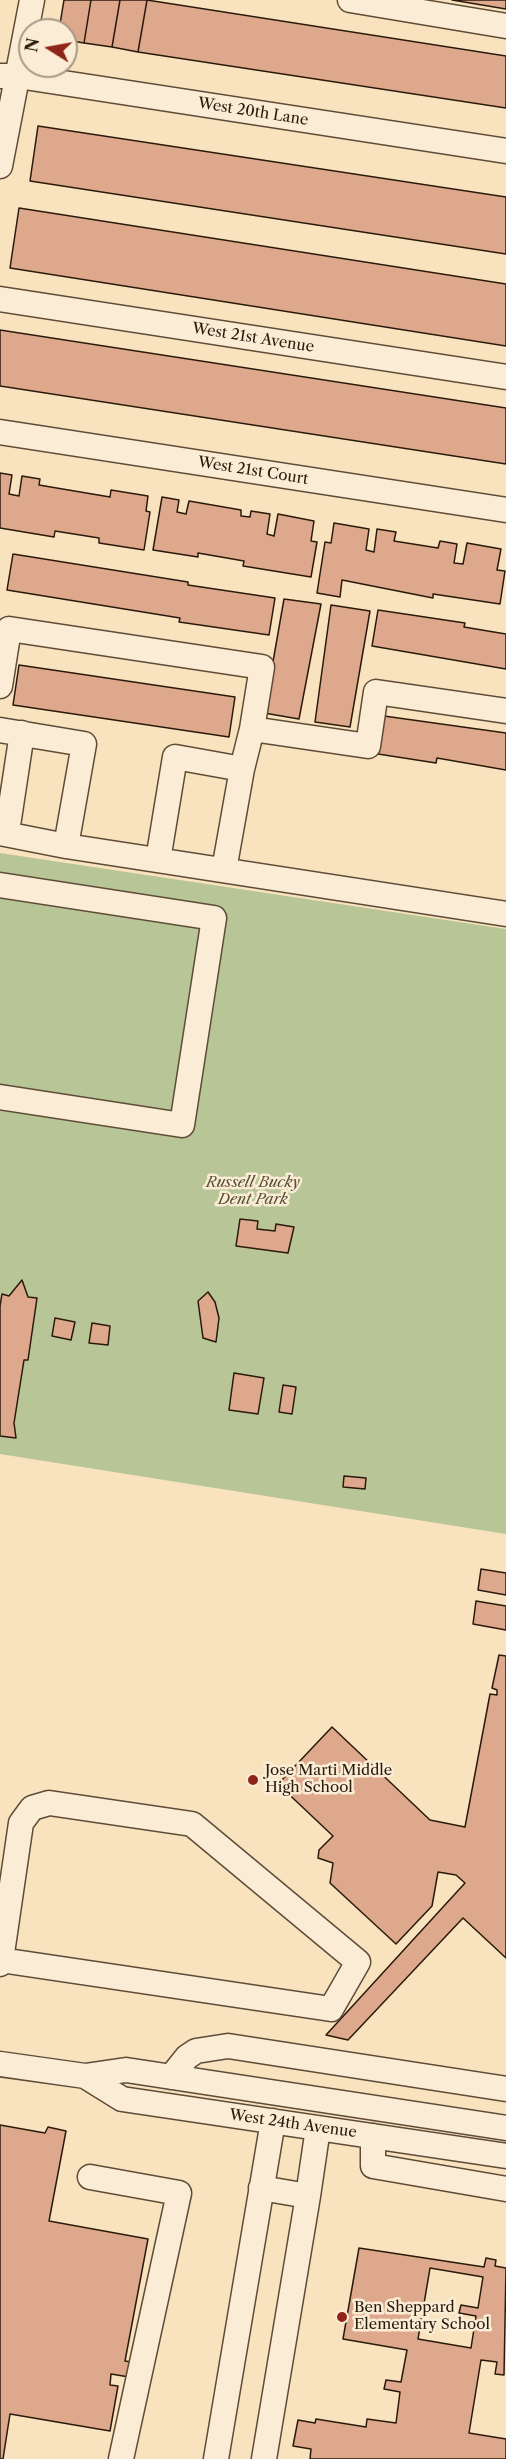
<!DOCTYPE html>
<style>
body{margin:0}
#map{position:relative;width:506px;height:2459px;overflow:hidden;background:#f9e3be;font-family:"Libre Caslon Text",serif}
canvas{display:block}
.north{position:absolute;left:18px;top:18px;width:60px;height:60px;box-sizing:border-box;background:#fbedd5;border:2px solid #a79985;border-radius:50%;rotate:281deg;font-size:16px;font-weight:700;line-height:24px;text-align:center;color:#2a1a0c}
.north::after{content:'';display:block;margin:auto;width:21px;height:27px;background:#8f2418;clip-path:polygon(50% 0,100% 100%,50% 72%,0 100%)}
</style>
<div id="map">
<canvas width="506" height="2459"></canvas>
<div class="north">N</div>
</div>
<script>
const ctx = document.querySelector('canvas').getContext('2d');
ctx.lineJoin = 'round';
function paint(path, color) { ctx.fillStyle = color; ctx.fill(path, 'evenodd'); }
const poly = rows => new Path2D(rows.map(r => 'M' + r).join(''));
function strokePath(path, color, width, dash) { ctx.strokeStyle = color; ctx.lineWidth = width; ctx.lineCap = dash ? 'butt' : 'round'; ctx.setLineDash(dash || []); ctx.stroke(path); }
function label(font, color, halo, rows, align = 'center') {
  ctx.font = font + ' "Libre Caslon Text",serif'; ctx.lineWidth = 5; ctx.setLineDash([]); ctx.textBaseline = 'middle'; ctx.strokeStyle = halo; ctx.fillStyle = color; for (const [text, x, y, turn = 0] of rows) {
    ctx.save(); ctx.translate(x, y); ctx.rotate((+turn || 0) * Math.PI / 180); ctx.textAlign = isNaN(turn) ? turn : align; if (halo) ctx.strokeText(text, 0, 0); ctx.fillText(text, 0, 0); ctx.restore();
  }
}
const green = poly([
 [0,853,506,929,506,1534,0,1454]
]);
const building = poly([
 [64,0,91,0,84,43,66,40,66,30,59,30,64,0],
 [91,0,120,0,112,47,84,43,91,0],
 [120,0,147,0,138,52,112,47,120,0],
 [147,0,506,56,506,108,138,52,147,0],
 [452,0,506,0,506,9,452,0],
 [38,126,506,197,506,254,30,181,38,126],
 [19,208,506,284,506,346,10,268,19,208],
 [0,330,506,408,506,464,0,386,0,330],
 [0,473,12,475,9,494,19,496,22,476,40,479,39,485,110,497,111,490,148,496,146,511,150,512,144,550,99,543,99,538,55,531,54,537,0,528,0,473],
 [162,497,179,500,177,512,186,514,189,501,241,510,241,516,250,517,251,511,270,514,267,534,274,536,278,514,314,521,311,541,317,542,311,577,243,566,244,561,198,553,198,557,153,550,162,497],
 [334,523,369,529,366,550,374,552,377,529,396,532,394,541,438,548,440,541,457,544,454,563,463,564,467,543,501,549,497,570,505,571,500,604,433,594,433,598,342,580,340,597,317,593,325,542,331,543,334,523],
 [13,554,188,582,188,585,275,598,269,635,179,622,180,618,7,590,13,554],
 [284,599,321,604,299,719,264,713,284,599],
 [331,605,370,611,350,727,315,722,331,605],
 [378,610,465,623,464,627,506,634,506,669,372,646,378,610],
 [19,665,235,697,229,737,13,705,19,665],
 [384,716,506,733,506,770,437,758,436,763,378,754,384,716],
 [240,1219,258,1221,257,1229,275,1231,276,1224,294,1227,288,1253,236,1246,240,1219],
 [22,1280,28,1297,37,1298,28,1360,24,1360,14,1423,16,1438,0,1436,0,1306,2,1294,9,1296,22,1280],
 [208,1292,215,1302,219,1318,216,1342,203,1338,198,1301,208,1292],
 [55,1318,75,1322,71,1340,52,1336,55,1318],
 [92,1323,110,1326,108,1345,89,1343,92,1323],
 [234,1373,264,1378,258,1414,229,1410,234,1373],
 [283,1385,296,1387,292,1414,279,1412,283,1385],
 [344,1476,366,1478,365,1489,343,1487,344,1476],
 [481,1569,506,1573,506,1595,478,1590,481,1569],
 [476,1601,506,1606,506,1630,473,1624,476,1601],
 [499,1655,506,1656,506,1958,463,1918,348,2040,326,2035,465,1883,456,1875,438,1872,432,1906,396,1944,330,1883,333,1863,318,1858,319,1850,333,1836,278,1784,332,1727,430,1820,465,1827,490,1694,497,1695,497,1690,492,1688,499,1655],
 [0,2125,45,2133,48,2127,66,2131,49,2221,148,2239,125,2361,138,2363,135,2378,111,2374,110,2385,118,2386,110,2431,10,2414,3,2459,0,2459,0,2125],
 [359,2248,484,2267,486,2258,496,2260,495,2266,506,2268,504,2375,495,2374,497,2362,481,2360,469,2433,506,2439,506,2459,310,2459,311,2449,293,2446,298,2420,315,2423,316,2419,366,2427,367,2419,396,2423,400,2392,384,2389,386,2380,401,2382,407,2350,343,2339,359,2248],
 [430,2268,483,2277,478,2308,461,2305,459,2313,476,2316,471,2348,418,2339,430,2268]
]);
const minor = poly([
 [350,0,506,26],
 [0,76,18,76,506,151],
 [0,166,32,0],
 [0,299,506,377],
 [0,432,506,510],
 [0,686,9,629,262,667,252,729,368,746,376,692,506,711],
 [0,730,84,744,66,846],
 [242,769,252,729],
 [7,832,22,733],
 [0,833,66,846,506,914],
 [158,860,175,757,242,769,224,870],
 [0,885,214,918,182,1125,0,1097],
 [0,1964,1,1960,21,1823,32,1808,49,1803,192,1824,358,1962,331,2009,1,1960],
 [0,2064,85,2076,126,2070,506,2128],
 [85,2076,122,2099,506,2156],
 [171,2077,187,2057,196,2051,228,2046,506,2089],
 [373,2136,373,2166,506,2189],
 [90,2177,179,2193,121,2459],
 [261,2188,308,2196,264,2459],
 [308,2196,318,2128],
 [216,2459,273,2121]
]);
const markers = [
 [253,1780,6,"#8f2418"],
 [342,2317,6,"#8f2418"]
];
const streetNames = [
 ["West 20th Lane",253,112,9],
 ["West 21st Avenue",253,338,9],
 ["West 21st Court",253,471,9],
 ["West 24th Avenue",293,2124,8]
];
const parkNames = [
 ["Russell Bucky",253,1183],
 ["Dent Park",253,1200]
];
const poiNames = [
 ["Jose Marti Middle",265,1771],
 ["High School",265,1788],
 ["Ben Sheppard",354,2308],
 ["Elementary School",354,2325]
];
paint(green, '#b8c596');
paint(building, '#dea88c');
strokePath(building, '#2a1a0c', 1.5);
strokePath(minor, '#5e4c38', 27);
strokePath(minor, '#fbedd5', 24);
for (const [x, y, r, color] of markers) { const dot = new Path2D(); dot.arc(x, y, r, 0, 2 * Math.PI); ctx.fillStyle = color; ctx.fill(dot); strokePath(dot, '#fbedd5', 2); }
label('15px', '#2a1a0c', '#fbedd5', streetNames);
label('italic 15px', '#554d35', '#fbedd5', parkNames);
label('15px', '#2a1a0c', '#fbedd5', poiNames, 'left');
</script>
